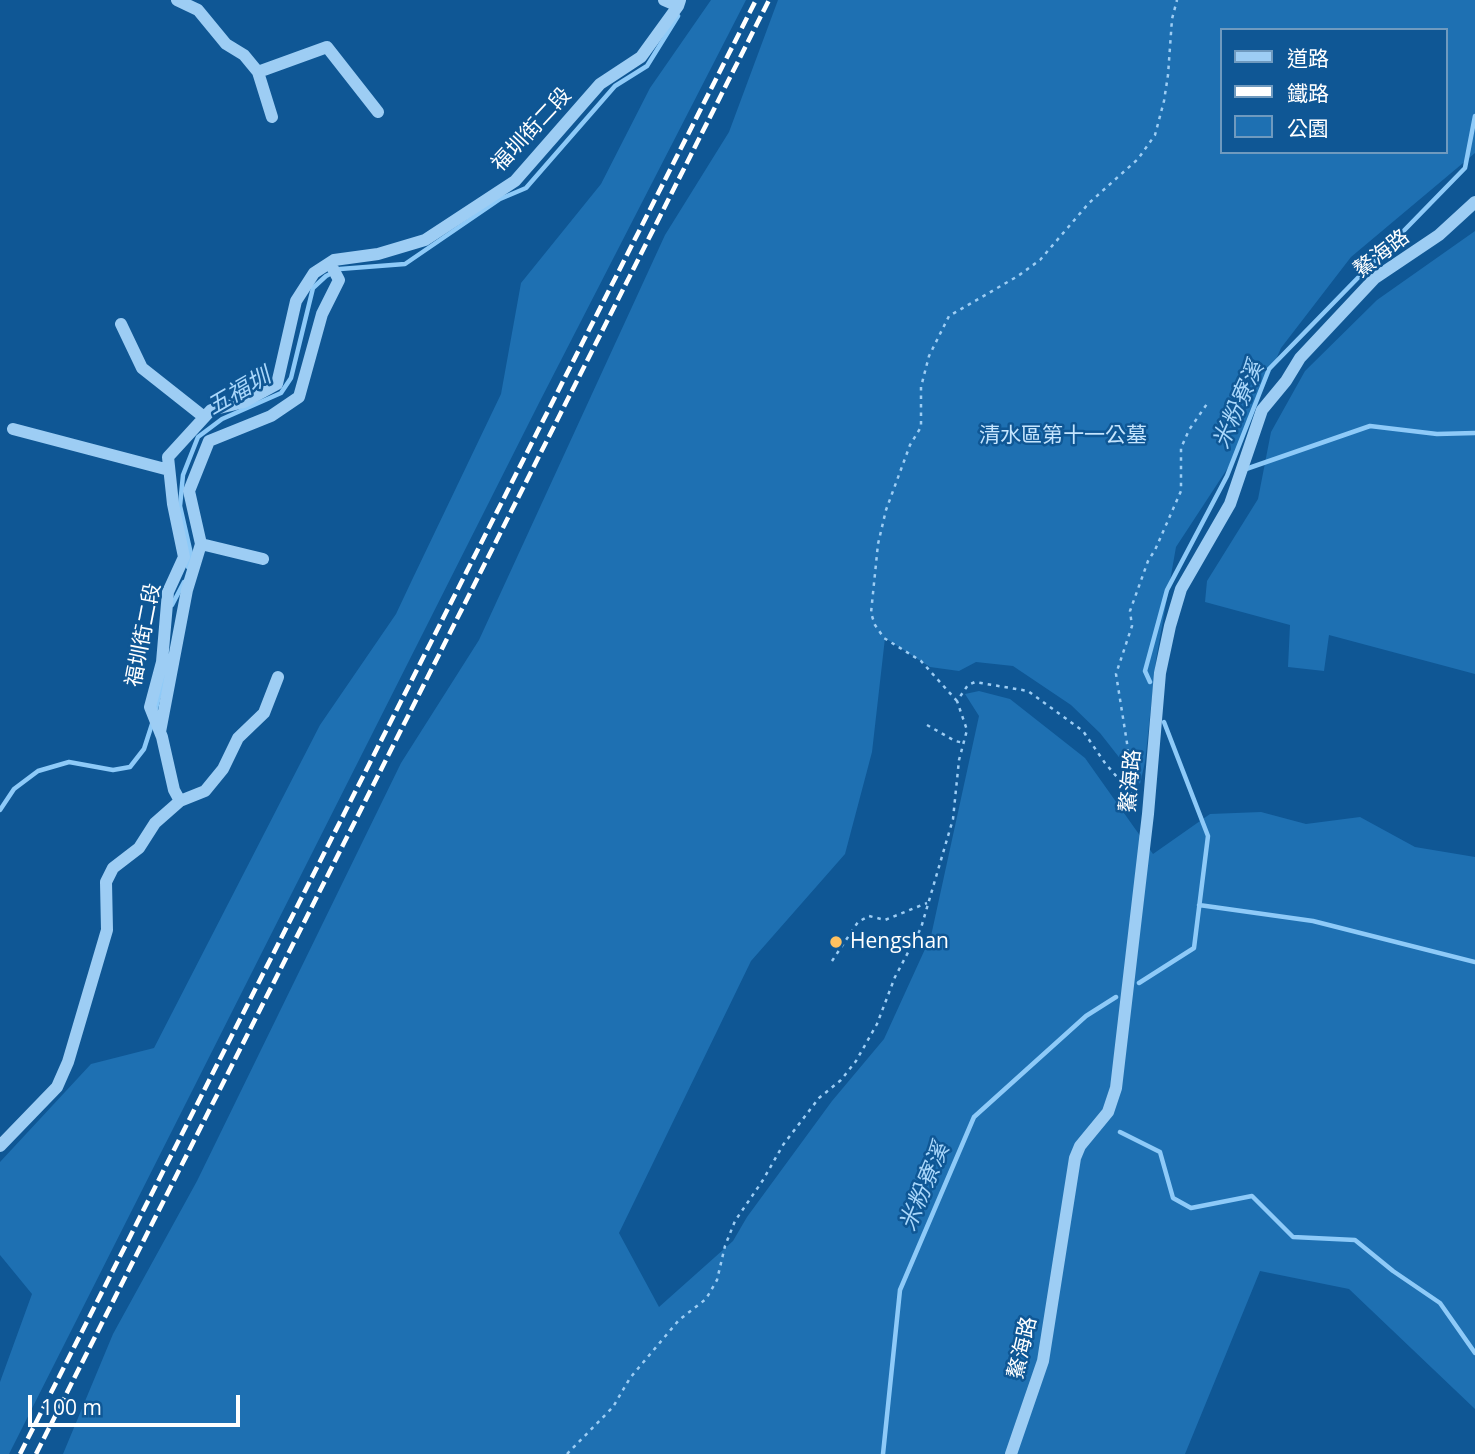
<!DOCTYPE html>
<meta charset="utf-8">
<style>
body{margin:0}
#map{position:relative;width:1475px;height:1454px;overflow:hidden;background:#0f5795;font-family:"Open Sans","Noto Sans TC",sans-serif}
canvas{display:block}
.legend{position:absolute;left:1220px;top:28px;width:228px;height:126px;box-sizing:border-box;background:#0f5795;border:2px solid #6f9abf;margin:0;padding:9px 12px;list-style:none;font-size:21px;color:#fff}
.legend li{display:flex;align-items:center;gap:14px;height:35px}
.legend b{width:35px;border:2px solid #6f9abf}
.scale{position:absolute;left:28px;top:1395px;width:212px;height:32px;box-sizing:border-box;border:4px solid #fff;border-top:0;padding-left:9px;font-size:21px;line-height:24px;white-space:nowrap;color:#fff;-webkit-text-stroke:5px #0f5795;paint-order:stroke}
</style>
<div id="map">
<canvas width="1475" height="1454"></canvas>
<ul class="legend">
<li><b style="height:9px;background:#9dcdf4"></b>道路</li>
<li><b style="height:9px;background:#fff"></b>鐵路</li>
<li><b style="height:19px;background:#1e70b2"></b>公園</li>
</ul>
<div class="scale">100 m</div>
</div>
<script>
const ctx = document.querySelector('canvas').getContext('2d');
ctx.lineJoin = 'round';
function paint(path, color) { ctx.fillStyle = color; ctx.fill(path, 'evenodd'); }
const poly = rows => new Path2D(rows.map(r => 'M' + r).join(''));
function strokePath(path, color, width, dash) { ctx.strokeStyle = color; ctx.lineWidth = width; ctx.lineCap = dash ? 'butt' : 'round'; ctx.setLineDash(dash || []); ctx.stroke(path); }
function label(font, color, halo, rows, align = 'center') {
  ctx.font = font + ' "Open Sans","Noto Sans TC",sans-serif'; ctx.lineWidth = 5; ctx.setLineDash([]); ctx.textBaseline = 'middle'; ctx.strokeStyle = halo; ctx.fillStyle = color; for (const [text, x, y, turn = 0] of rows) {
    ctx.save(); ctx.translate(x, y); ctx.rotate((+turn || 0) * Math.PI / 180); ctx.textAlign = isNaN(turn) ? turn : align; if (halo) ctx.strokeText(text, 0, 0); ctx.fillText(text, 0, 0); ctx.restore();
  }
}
const green = poly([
 [711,0,746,0,540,401,9,1454,0,1454,0,1382,32,1294,0,1255,0,1162,91,1064,154,1048,320,725,396,614,412,580,501,394,521,283,601,184,650,88],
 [778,0,1475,0,1475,153,1351,257,1281,348,1231,463,1176,547,1156,660,1145,762,1140,784,1100,733,1071,705,1013,666,976,662,959,671,930,667,885,638,872,752,845,854,751,961,619,1233,659,1307,733,1241,747,1217,832,1101,884,1039,931,936,979,716,965,694,979,691,1010,699,1085,758,1153,854,1210,814,1261,812,1306,824,1360,817,1415,847,1475,857,1475,1409,1349,1289,1260,1271,1185,1454,63,1454,113,1334,197,1181,401,763,479,640,665,235,729,132],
 [1221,30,1445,30,1445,152,1221,152],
 [1475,231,1475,674,1329,635,1324,671,1288,667,1290,625,1205,602,1207,581,1258,499,1271,432,1305,371,1377,300]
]);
const stream = poly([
 [1246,469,1370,426,1437,434,1475,433],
 [188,567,191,554,180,506,183,475,198,437,222,419,281,393,291,378,313,288,326,276,340,269,405,264,500,199,526,188,615,86,647,66,678,16],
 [172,605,184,582],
 [1150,682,1145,671,1167,590,1227,476,1269,369,1465,168,1475,116],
 [155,712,164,677],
 [0,810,14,789,38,771,69,762,113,770,130,767,144,749,153,721],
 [1199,905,1313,921,1475,962],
 [1139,983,1194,948,1208,836,1164,722],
 [1120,1132,1160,1152,1173,1198,1191,1208,1252,1196,1293,1237,1355,1240,1393,1271,1440,1303,1475,1353],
 [883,1454,900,1290,974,1117,1086,1016,1116,997]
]);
const path = poly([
 [957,701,921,661,884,638,875,625,871,613,878,544,886,510,910,445,921,427,921,387,929,356,949,316,1018,276,1040,260,1089,203,1138,159,1155,135,1164,101,1168,75,1172,19,1177,0],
 [927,725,955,741,964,743],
 [1125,786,1129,770,1127,743,1116,674,1132,626,1130,611,1148,561,1155,550,1181,491,1181,448,1189,430,1209,401],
 [832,961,858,922,869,916,885,920,927,903],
 [567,1454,613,1407,630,1378,679,1320,706,1299,717,1280,725,1246,735,1221,763,1180,783,1145,819,1098,841,1080,856,1061,877,1024,895,977,921,928,953,819,959,760,967,730,957,701,968,685,975,682,1028,691,1083,731,1105,763,1135,798]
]);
const minor = poly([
 [177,0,198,10,226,44,244,55,258,72,272,117],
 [664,0,678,6],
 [258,72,327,47,378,112],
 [121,324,142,368,204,417],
 [13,429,169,470],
 [201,544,263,559],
 [160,732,187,590,201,544,189,491,209,441,271,416,299,397,322,314,339,280,330,263],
 [180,801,205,791,223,769,238,738,264,713,278,677],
 [0,1146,57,1087,68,1062,107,930,106,882,113,868,139,848,155,823,180,801,174,790,162,737,150,707,162,662,168,592,184,557,173,504,168,457,211,410,244,402,277,384,296,301,314,273,334,260,378,254,425,240,515,181,600,84,641,57,678,6,680,0],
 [1011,1454,1043,1361,1075,1158,1080,1146,1108,1112,1116,1088,1148,814,1160,673,1170,626,1181,589,1230,504,1262,410,1286,381,1300,358,1375,278,1439,235,1475,202]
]);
const rail = poly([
 [20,1454,756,0],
 [36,1454,769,0]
]);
const markers = [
 [836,942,7,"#ffc160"]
];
const streetNames = [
 ["福圳街二段",532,130,-47],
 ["鰲海路",1382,254,-38],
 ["福圳街二段",144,635,-79],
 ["鰲海路",1131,781,-85],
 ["鰲海路",1023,1348,-77]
];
const parkNames = [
 ["清水區第十一公墓",1063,436]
];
const poiNames = [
 ["Hengshan",850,942]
];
const waterNames = [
 ["五福圳",239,392,-30],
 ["米粉寮溪",1239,405,-66],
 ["米粉寮溪",925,1187,-67]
];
paint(green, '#1e70b2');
strokePath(stream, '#8ecaf8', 4.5);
strokePath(path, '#9dcdf4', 2.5, [3.5, 5]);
strokePath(minor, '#9dcdf4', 12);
strokePath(rail, '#fff', 4.5, [12, 5]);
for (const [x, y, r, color] of markers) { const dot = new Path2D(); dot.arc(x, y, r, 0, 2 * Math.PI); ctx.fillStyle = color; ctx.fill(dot); strokePath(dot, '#0f5795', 2.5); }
label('21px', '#fff', '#0f5795', streetNames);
label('21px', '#c5e5fe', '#0f5795', parkNames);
label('21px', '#fff', '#0f5795', poiNames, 'left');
label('italic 23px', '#a9d7fb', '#0f5795', waterNames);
</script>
